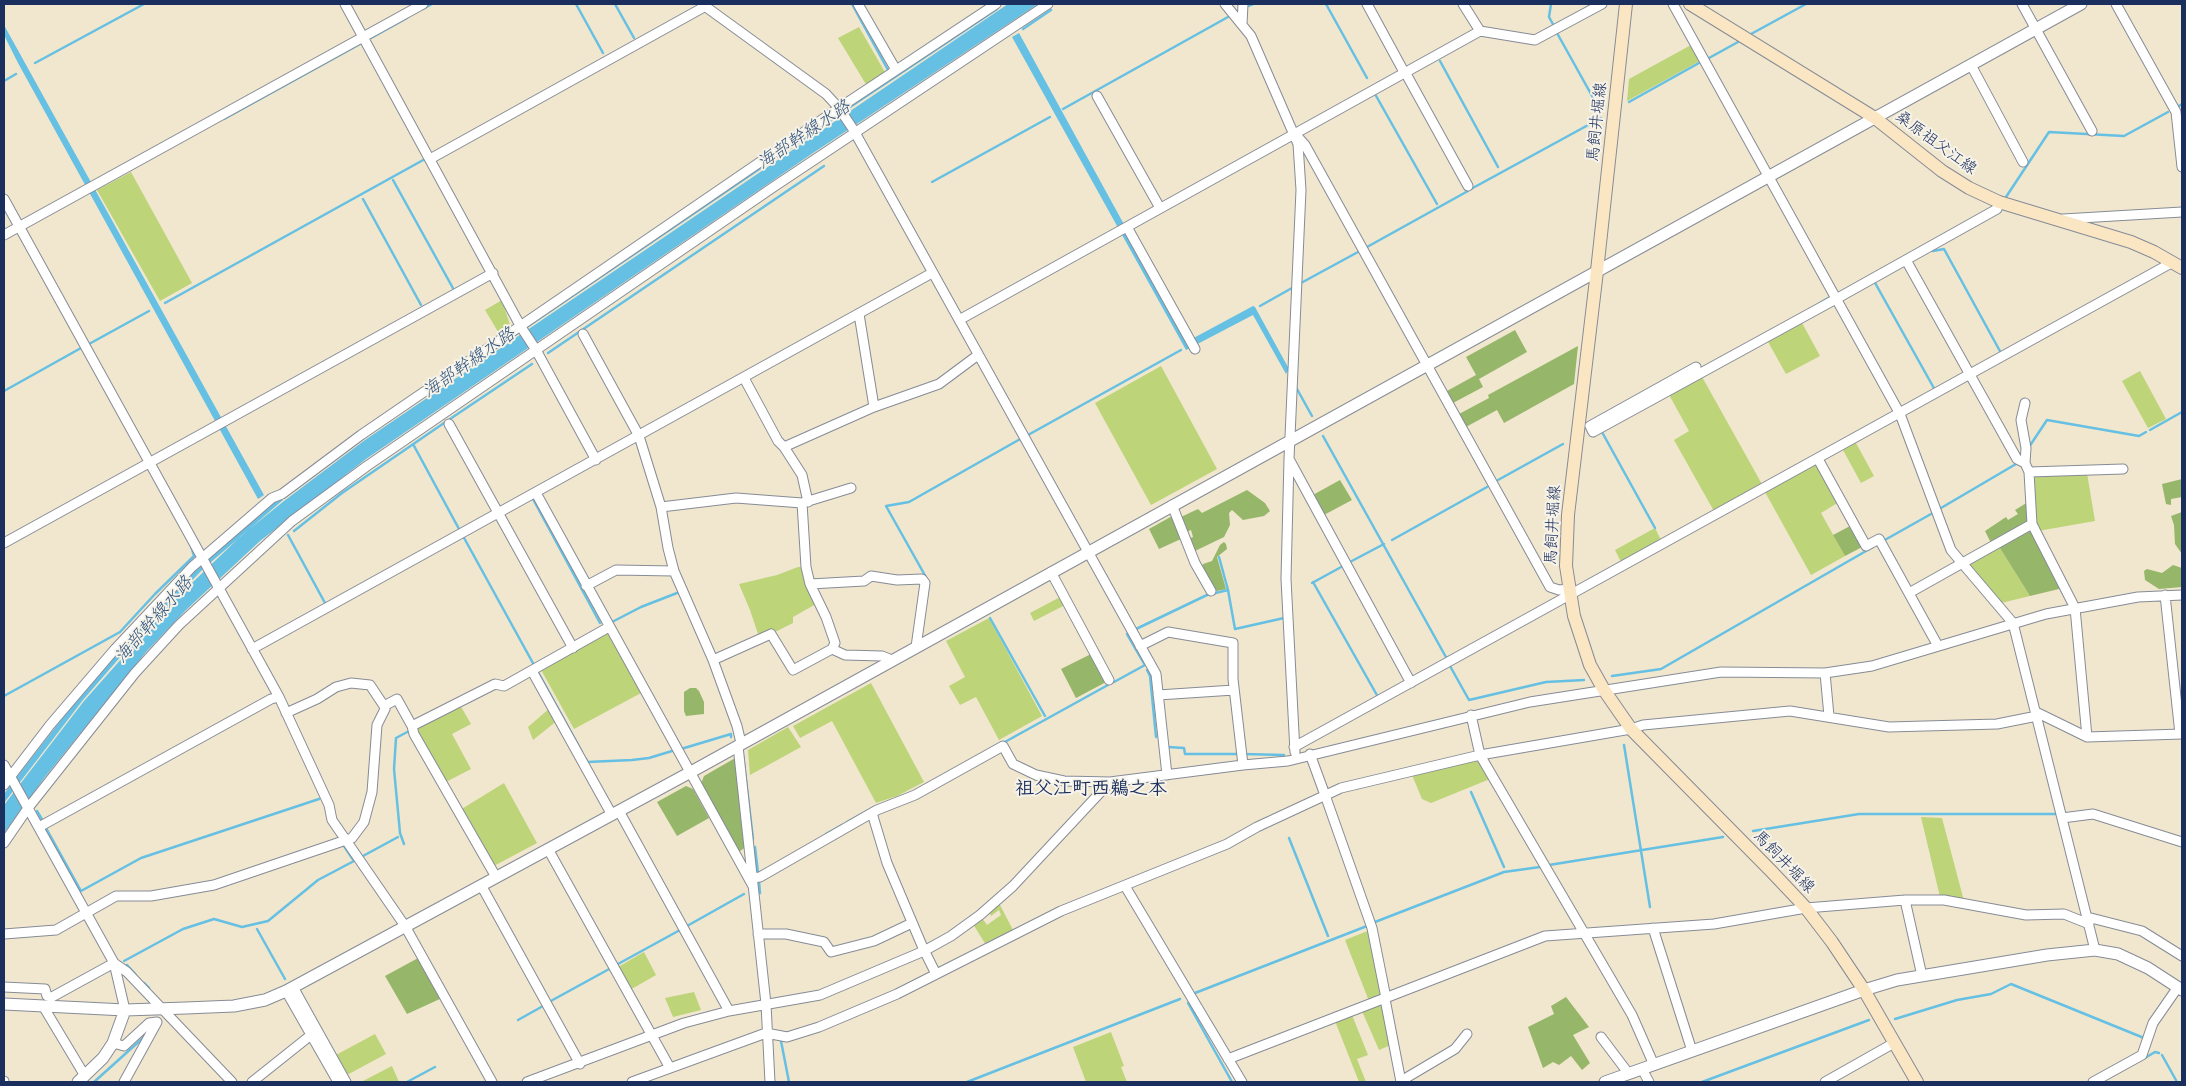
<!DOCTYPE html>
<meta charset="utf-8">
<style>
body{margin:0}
#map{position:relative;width:2186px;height:1086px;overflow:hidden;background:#f0e7ce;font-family:"Playpen Sans",sans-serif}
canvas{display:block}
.frame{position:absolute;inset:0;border:5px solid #1b2f5e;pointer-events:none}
</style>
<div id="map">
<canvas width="2186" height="1086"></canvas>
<div class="frame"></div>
</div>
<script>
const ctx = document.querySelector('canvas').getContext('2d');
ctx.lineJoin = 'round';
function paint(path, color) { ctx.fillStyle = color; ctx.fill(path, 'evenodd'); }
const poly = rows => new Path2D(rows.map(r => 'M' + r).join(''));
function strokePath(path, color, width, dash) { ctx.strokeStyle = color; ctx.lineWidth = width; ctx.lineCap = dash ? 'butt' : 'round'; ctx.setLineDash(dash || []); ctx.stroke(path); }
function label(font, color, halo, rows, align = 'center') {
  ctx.font = font + ' "Playpen Sans","Klee One",sans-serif'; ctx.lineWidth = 4; ctx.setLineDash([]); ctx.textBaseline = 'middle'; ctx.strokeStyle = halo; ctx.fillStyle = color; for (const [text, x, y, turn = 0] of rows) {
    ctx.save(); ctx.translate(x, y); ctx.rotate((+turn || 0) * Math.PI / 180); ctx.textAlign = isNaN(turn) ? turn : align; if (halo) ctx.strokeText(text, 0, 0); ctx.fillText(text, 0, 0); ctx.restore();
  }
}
const green = poly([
 [859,27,886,74,867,86,838,38],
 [1691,45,1700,61,1627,101,1629,79],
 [131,172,192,283,160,301,97,190],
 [502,300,511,328,500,335,485,310],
 [1801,321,1820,356,1786,374,1767,340],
 [1161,366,1217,469,1151,505,1095,403],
 [2140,371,2166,419,2148,428,2122,381],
 [1701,375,1763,486,1715,513,1674,440,1689,431,1668,393],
 [1856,443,1874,476,1861,483,1843,450],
 [1818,463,1839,502,1821,513,1845,556,1811,575,1765,492],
 [2087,473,2095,521,2038,531,2033,520,2032,477,2035,474],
 [1655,528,1662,542,1622,564,1615,550],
 [1998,545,2030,596,2001,603,1967,563],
 [798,567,801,567,816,604,793,617,793,623,773,633,759,637,750,610,739,584,777,575],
 [1062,596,1067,604,1034,621,1030,613],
 [989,618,1042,716,999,740,976,697,960,705,949,686,965,677,946,641],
 [606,631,641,693,574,729,540,668],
 [871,683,924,782,897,796,876,803,832,721,800,738,793,726],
 [460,705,471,724,452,734,471,769,444,783,416,733,416,726],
 [551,707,558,720,533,740,528,727],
 [788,727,801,747,750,775,748,750],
 [1477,759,1490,779,1431,803,1422,799,1412,775],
 [504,783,537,843,492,867,460,810],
 [1921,817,1942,818,1964,901,1940,897],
 [999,903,1013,930,986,945,973,924,982,918,987,925,1001,915,999,910,991,916,989,912],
 [1370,930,1383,994,1369,1001,1345,940],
 [644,952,656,975,630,990,618,967],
 [694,992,701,1010,673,1017,665,998],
 [1382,1003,1391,1045,1379,1050,1362,1011],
 [1352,1015,1368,1055,1357,1059,1366,1082,1359,1082,1335,1021],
 [1111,1032,1124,1066,1121,1067,1127,1082,1086,1082,1073,1047],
 [375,1034,386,1054,345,1076,334,1056],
 [392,1066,399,1082,361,1082]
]);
const forest = poly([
 [1515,330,1527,352,1479,379,1483,387,1453,403,1447,391,1476,375,1466,357],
 [1578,346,1574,384,1504,423,1497,410,1466,427,1459,414,1489,398,1488,395],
 [2182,479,2182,497,2171,499,2171,505,2166,504,2162,484],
 [1340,480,1352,500,1322,516,1311,496],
 [1247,490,1265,503,1270,511,1264,516,1243,520,1232,510,1229,513,1230,525,1224,537,1195,551,1188,539,1193,537,1191,530,1186,532,1181,517,1198,509,1202,513],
 [2028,502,2030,523,1992,545,1985,531,2006,517,2008,520,2018,514,2015,510],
 [2182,512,2182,554,2175,544,2174,525,2171,516],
 [1174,515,1183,538,1159,549,1149,529],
 [1852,525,1864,546,1845,556,1833,535],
 [2030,526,2063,588,2030,596,1998,545],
 [1224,542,1226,544,1227,549,1217,557,1226,589,1217,591,1213,587,1202,567,1203,564,1212,561,1220,545],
 [2173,565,2182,568,2182,587,2159,589,2145,580,2144,571,2147,569,2162,573],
 [1093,653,1108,681,1076,698,1061,669],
 [690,688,696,688,699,691,704,702,704,714,686,716,684,711,684,692],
 [737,757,747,846,736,854,700,786,704,776],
 [686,786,693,789,709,818,677,836,657,802],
 [420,957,442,998,407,1014,385,976],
 [1566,997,1589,1027,1573,1035,1590,1063,1582,1070,1571,1056,1559,1065,1553,1062,1543,1068,1528,1027,1554,1014,1551,1006]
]);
const water = poly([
 [1008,4,1038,4,813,153,366,459,260,541,186,610,146,652,45,777,4,833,4,805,84,701,170,604,242,535,284,501,365,440],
 [4,25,264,495,258,499,18,63,4,35],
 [1019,33,1188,341,1253,306,1255,307,1289,369,1286,374,1253,315,1186,350,1012,37],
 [282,497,283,500,203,569,135,640,83,700,4,803,4,794,19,774,78,698,130,637,199,566,268,505]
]);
const stream = poly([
 [576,4,603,53],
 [615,4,634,38],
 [852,4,888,70],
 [1326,4,1367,78],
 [1551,4,1549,17,1554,26],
 [1248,6,1253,4],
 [423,9,432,4],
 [1023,29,1051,10],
 [1557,33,1601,112],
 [1751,34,1806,4],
 [371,38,407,18],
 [1709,58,1738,42],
 [1440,61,1498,167],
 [35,63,144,4],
 [4,81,16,74],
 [1375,94,1437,204],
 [1629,102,1699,63],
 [2179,106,2182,104],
 [1063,109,1228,17],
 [844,111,997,9],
 [224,119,360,44],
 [393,180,454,290],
 [932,182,1050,117],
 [1471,189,1601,118],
 [2006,197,2049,132,2124,136,2168,112],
 [363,199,421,305],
 [1367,247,1468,191],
 [1931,249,1933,251,1944,249,2001,353],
 [1874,281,1935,390],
 [1301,283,1358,252],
 [165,303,425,159],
 [1820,303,1830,297],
 [1260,306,1292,288],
 [89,344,149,311],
 [548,353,824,166],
 [443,384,840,114],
 [1297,389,1312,416],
 [4,391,81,348],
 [450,419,532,364],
 [2150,430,2182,412],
 [1602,432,1655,528],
 [1028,435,1181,350],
 [1323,436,1447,659],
 [413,444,459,529],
 [2029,447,2047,420,2139,436,2146,432],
 [1498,480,1563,444],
 [533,499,600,623],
 [1941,508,2016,464],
 [294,531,342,493,444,423],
 [288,535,325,603],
 [463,536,534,665],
 [1392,540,1487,487],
 [1883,541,1931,514],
 [1219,557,1228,590],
 [1348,563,1384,544],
 [927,579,886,506,909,502,1022,438],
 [1313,582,1378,697],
 [1312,583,1343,566],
 [990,618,1045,716],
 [612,622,641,607,677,593],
 [1136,629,1207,595,1228,590,1235,629,1284,618],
 [1450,666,1469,700,1546,682,1584,680],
 [1147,670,1150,676,1156,737],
 [538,672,582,752],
 [1612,676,1661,669,1873,547],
 [1114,682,1145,665,1127,634],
 [4,696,120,632,155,594,194,556,191,546],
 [1003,743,1108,685],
 [1624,745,1650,907],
 [1168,747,1184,748,1185,754,1238,754],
 [681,749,731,734,731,737],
 [1243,754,1284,755],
 [743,755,753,839],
 [586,759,587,762,632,760,649,758,672,751],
 [1471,792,1504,867],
 [37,811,43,821],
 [847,822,874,807],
 [46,828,81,891,141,858,319,799],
 [1753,831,1859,814,2056,814],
 [826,834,842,825],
 [1289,838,1328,936],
 [404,844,400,833,394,769,396,738,411,730],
 [755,847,758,873,761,872],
 [363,856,398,837],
 [1549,865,1723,837],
 [759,881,760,893],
 [1375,922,1504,872,1540,867],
 [687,926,744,894],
 [257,929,285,979],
 [124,961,183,929,214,919,242,927,268,921,318,880,354,861,344,846],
 [618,964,680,930],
 [127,965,136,975],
 [144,983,149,988],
 [1195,993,1367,926],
 [549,1002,611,968],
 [1188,1003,1232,1082],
 [1895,1019,1957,1000,1991,994,2011,984,2144,1038],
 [518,1020,543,1006],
 [781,1041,789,1082],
 [2162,1055,2177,1082],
 [2145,1058,2155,1052,2159,1053],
 [94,1082,144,1037],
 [407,1082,435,1067],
 [967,1082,1180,999],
 [1702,1082,1869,1020]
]);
const minor = poly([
 [345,4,521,327,536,350,596,460],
 [702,4,826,94,839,108,853,129,1156,674,1167,775],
 [858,4,896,70],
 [1225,4,1251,36,1298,144,1301,190,1289,459,1286,579,1295,752],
 [1367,4,1404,72],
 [1463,4,1480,31],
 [1673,4,1900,414,1951,550,2013,623,2095,950],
 [2022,4,2092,131],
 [2116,4,2176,112,2182,167],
 [1242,24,1243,4],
 [1971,65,2023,162],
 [1405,72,1468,186],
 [1097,96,1160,208],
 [1297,136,1305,145,1550,587,1559,590,1569,589],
 [430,159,704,7],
 [4,199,279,697,329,805,332,820,405,926,492,1082],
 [2063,219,2182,212],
 [1127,227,1195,349],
 [4,235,423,4],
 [1906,260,2017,459,2025,463,2029,472],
 [859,314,874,407],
 [959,320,1480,31,1535,40,1602,4],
 [583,334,639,436,661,507,668,548,674,571,713,660,737,726,741,743],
 [1696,367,1590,426,1593,432,1836,299,1997,209,1999,202],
 [744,378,778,441,784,447,802,475,808,502],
 [449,424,573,648],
 [784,447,874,407,939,384,978,355],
 [1289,459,1411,683],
 [1818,459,1866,546,1879,539,1938,646],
 [2025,463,2026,448,2021,420,2025,403],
 [536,493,753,886],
 [1172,505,1195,563,1211,591],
 [661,507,736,498,802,503,851,488],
 [4,543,493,273],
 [1051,572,1109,680],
 [810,584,864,581,871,576,897,580,922,579,925,583,916,647],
 [586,586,616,570,674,571],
 [1909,593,2032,524],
 [2165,595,2180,734],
 [1140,646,1168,632,1233,643,1233,679,1243,765],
 [252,649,932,273],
 [832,649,845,655,882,656,892,660],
 [713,660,771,634,793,670,832,649,835,643,826,617,810,584,806,567,802,503],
 [532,671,612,815],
 [1825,673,1829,716],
 [1158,695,1234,690],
 [384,706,397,699,412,726],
 [2036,712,2087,737,2182,734],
 [1471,715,1480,755,1632,1015,1654,1065],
 [2087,737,2075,608,2032,524,2029,472,2123,469],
 [738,746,766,1004,770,1082],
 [1294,747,2173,262],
 [1310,754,1325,795],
 [4,765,114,963,125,1010],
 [4,785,50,725,115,649,192,567,272,498,282,494,361,435,839,108,996,4],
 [1325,795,1372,928,1386,998],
 [619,811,729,1011],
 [872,813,887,863,923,948,936,974],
 [2062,818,2093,814,2182,842],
 [39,827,271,699,279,697],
 [4,843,28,808,135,673,179,625,292,521,367,466,772,188,1048,4],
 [548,849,670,1068],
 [496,877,414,734,412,726,495,684,504,686,609,627],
 [752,878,760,877,877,810,915,795,1003,746,1013,764,1036,775,1064,781,1110,782,1243,765,1288,761,1530,702,1721,672,1825,673,1872,666,2046,614,2138,597,2182,595],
 [481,885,580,1064],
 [1125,886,1242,1082],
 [1905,900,1922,976],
 [2087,917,2142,931,2182,956],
 [1653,928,1692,1051],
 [4,934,56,930,116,896,151,896,214,885,352,838,364,822,372,792,377,725,385,709,384,706,370,685,351,683,336,687,317,699,286,713],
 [758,934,786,934,824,942,831,952,874,941,912,923],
 [4,987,45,989,47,996,52,997,114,963,127,972,232,1082],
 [293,987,346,1082],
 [286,991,338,1082],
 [1385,999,1401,1082],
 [43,1006,85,1076],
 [1601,1037,1629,1074],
 [113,1043,124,1046,149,1023,157,1022,124,1082],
 [1228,1059,1545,936,1714,924,1806,908,1905,900,1944,900,2026,915,2064,914,2089,924],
 [1642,1069,1649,1082],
 [4,1081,4,1082],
 [1401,1081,1455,1049,1467,1034],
 [252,1082,311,1035],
 [527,1082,684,1023,729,1011,820,995,924,951,951,936,980,915,1013,886,1110,782],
 [632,1082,766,1033,787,1037,819,1027,897,994,1061,911,1227,844,1257,827,1341,788,1480,755,1631,729,1643,725,1790,711,1889,727,1997,724,2037,716],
 [1825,1082,1894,1043],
 [2093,1082,2142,1055,2153,1023,2178,987]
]);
const tertiary = poly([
 [4,1004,125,1010,186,1008,234,1006,265,1000,286,991,689,773,2081,4],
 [78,1082,103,1058,113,1043,125,1010],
 [1605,1082,1864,990,1897,980,2047,955,2095,950,2118,954,2148,968,2182,990]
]);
const secondary = poly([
 [1626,4,1597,271,1568,515,1566,566,1574,616,1590,665,1604,690,1631,729,1772,872,1806,908,1832,942,1864,990,1917,1082],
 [1690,4,1875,118,1942,171,1969,188,1999,202,2131,242,2154,252,2182,268]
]);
const streetNames = [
 ["馬飼井堀線",1597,122,-84],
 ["桑原祖父江線",1936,143,36],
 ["馬飼井堀線",1553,525,-87],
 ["馬飼井堀線",1784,862,46]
];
const waterNames = [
 ["海部幹線水路",804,135,-34],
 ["海部幹線水路",469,363,-35],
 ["海部幹線水路",154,620,-49]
];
const quarterNames = [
 ["祖父江町西鵜之本",1091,789]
];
paint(green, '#bdd479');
paint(forest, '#96b669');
paint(water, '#66c0e3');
strokePath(stream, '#66c0e3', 2.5);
strokePath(minor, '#868b96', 11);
strokePath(tertiary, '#868b96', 13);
strokePath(secondary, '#868b96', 14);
strokePath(minor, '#fff', 9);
strokePath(tertiary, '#fff', 11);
strokePath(secondary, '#fbe6c4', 12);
label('16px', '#1b2f5e', '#f7f3e8', streetNames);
label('italic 18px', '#2e537f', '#f7f3e8', waterNames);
label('bold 19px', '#1b2f5e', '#f7f3e8', quarterNames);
</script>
